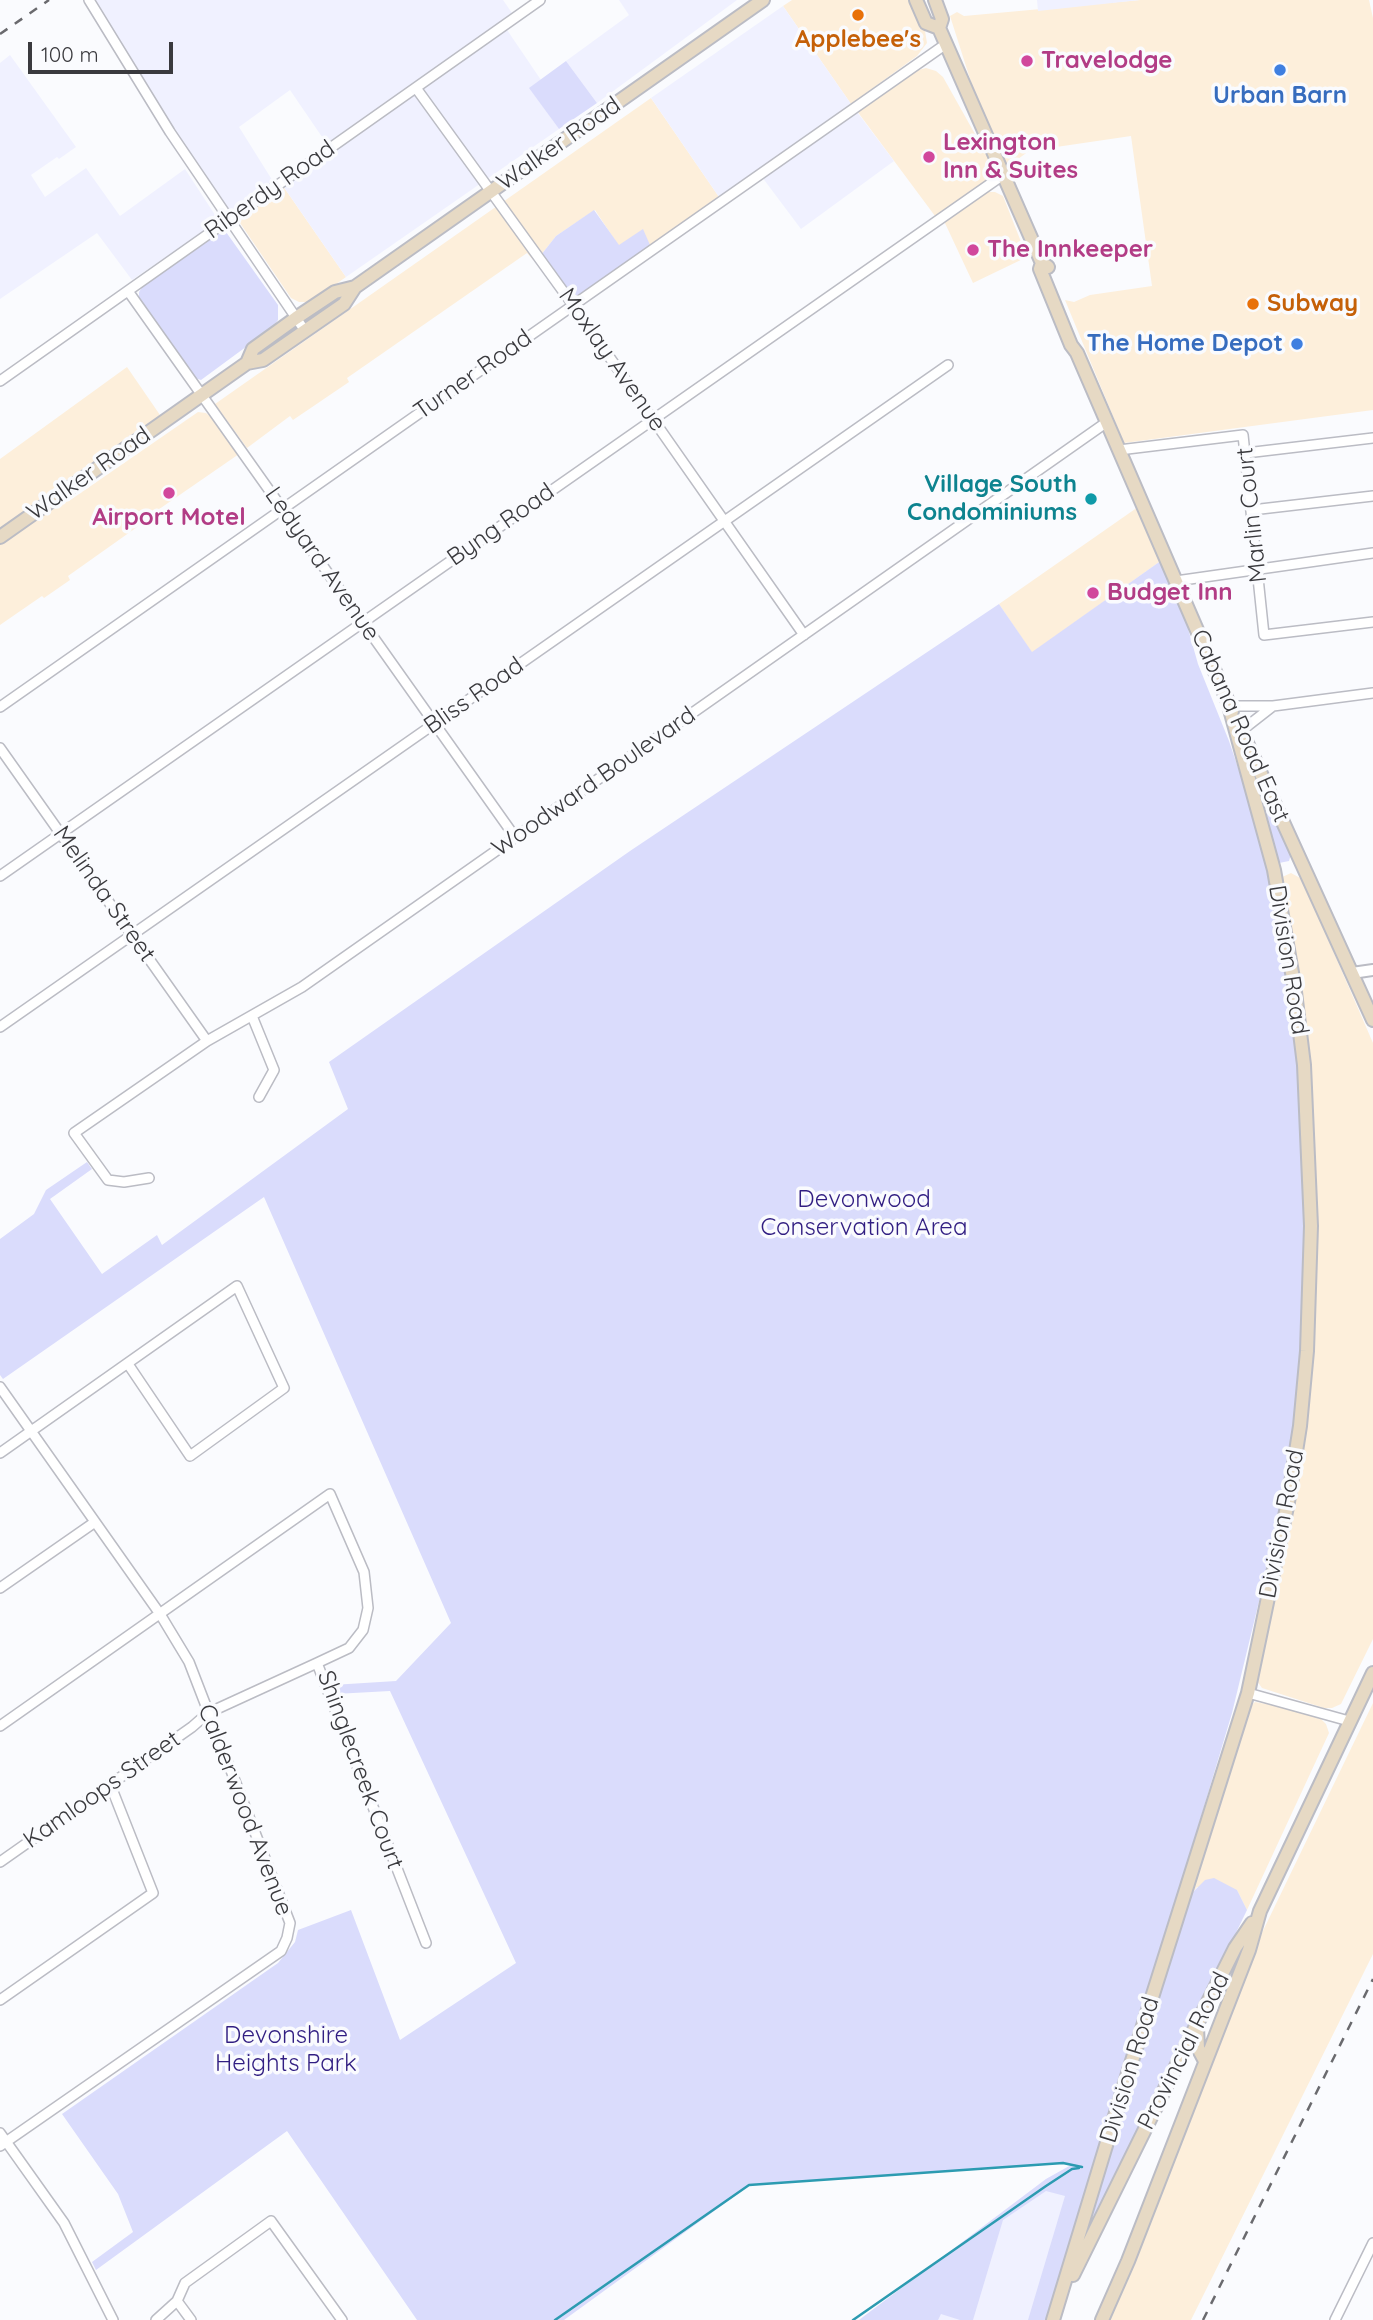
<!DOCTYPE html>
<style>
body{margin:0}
#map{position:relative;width:1373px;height:2320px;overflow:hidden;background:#fafbfe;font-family:Quicksand,sans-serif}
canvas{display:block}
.scale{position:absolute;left:28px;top:42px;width:145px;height:32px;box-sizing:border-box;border:4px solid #3a3a3e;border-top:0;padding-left:9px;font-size:21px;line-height:24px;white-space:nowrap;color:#3a3a3e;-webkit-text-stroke:5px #fafbfe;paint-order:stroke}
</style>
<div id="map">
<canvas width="1373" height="2320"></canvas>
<div class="scale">100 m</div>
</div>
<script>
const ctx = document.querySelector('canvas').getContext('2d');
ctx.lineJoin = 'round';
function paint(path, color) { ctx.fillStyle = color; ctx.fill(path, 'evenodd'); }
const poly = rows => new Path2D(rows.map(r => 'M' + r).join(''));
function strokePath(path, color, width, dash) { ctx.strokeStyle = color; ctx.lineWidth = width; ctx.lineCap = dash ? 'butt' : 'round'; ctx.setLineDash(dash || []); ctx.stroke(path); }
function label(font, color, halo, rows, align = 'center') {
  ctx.font = font + ' Quicksand,sans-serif'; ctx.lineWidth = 7; ctx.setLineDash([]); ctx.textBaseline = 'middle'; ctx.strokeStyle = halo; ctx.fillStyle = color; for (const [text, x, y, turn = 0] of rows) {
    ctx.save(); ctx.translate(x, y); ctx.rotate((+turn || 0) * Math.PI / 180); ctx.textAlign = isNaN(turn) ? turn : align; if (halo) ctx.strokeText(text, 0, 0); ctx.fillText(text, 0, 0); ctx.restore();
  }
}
const commercial = poly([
 [792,0,911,0,925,31,927,43,917,56,851,104,783,6],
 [1140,0,1369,0,1373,18,1373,410,1124,443,1065,300,1074,302,1090,295,1152,286,1131,136,1029,151,1011,164,1009,177,980,110,950,16,957,12,964,16],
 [926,68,936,71,943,77,989,159,990,173,986,181,935,216,857,111,915,71],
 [651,98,719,197,628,260,595,210,556,236,541,255,533,260,527,253,347,378,349,382,293,420,290,416,247,448,215,404],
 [283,186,346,277,311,302,299,302,291,298,238,220],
 [987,192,995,192,1003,196,1027,257,973,283,944,221],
 [127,367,160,415,59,486,69,501,198,412,206,413,213,419,239,454,139,523,140,525,68,576,70,580,44,598,42,596,0,625,0,459],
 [1138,507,1162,560,1032,653,999,604],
 [1291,873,1302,879,1373,1043,1373,1639,1341,1704,1332,1708,1324,1708,1262,1688,1257,1681,1276,1586,1315,1229,1280,878],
 [1255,1702,1283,1707,1321,1719,1326,1724,1329,1733,1247,1910,1237,1890,1197,1887,1193,1892,1247,1709],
 [1373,1703,1373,1954,1191,2320,1108,2320,1137,2257,1214,2049,1259,1939]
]);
const built = poly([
 [94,0,503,0,512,13,501,21,541,80,530,88,559,129,346,277,283,186,333,153,290,90,239,127,274,183,230,214,164,114],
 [619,0,737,0,597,103,566,61,629,15],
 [1037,0,1140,0,1038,11],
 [783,6,851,104,894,161,801,229,762,177,728,202,719,197,651,98],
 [10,55,76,147,59,159,57,157,31,175,45,197,86,168,120,216,185,169,219,221,132,280,97,233,0,299,0,63],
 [1072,2165,1048,2320,859,2320,1046,2179]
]);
const green = poly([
 [566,61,597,103,559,129,529,88],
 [594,210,619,245,643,229,650,245,579,296,568,292,541,255,556,236],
 [226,232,278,305,278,320,273,327,201,380,195,378,139,299,139,292,143,286,220,233],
 [1162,560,1183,611,1198,664,1229,741,1255,818,1276,905,1290,991,1301,1103,1305,1219,1302,1347,1293,1441,1276,1531,1232,1713,1095,2172,1048,2320,1028,2320,1065,2196,1046,2191,1003,2220,973,2320,960,2320,941,2314,938,2320,859,2320,1046,2179,1071,2165,1063,2163,750,2185,564,2320,417,2320,287,2131,96,2270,92,2262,133,2232,118,2194,62,2114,278,1963,295,1942,298,1930,351,1910,400,2040,516,1963,390,1691,335,1694,332,1685,396,1681,451,1623,264,1197,3,1379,0,1375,0,1239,34,1214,46,1190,87,1162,92,1169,50,1199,102,1274,157,1235,162,1245,348,1109,329,1062,630,851,999,604,1032,652],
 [1267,809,1275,817,1291,854,1289,861,1279,863,1266,811],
 [1214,1878,1237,1890,1247,1910,1067,2282,1165,1971,1193,1892,1205,1880]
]);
const stream = poly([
 [555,2320,749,2185,1063,2163,1082,2167],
 [853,2320,1046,2186,1072,2169,1079,2168]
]);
const minor = poly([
 [89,0,170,132,305,331],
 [416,88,573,305,804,635],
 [128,291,515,837],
 [0,381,540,0],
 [1119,450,1243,435,1264,635,1373,622],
 [1246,453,1373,438],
 [1252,510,1373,496],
 [1176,581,1373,553],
 [1229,706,1273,706,1373,693],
 [0,707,946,44],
 [1241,731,1273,706],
 [0,748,207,1041],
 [0,876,1003,175],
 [252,1016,274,1070,259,1097],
 [0,1027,948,365],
 [149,1178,124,1182,108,1180,74,1133,207,1041,302,987,1107,422],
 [0,1387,160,1614,189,1662,290,1923,287,1938,281,1951,0,2146],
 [0,1453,237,1286,284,1388,190,1456,128,1364],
 [0,1588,95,1522],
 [1248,1693,1349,1721],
 [0,1726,330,1494,364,1572,368,1608,363,1630,349,1648,317,1663,426,1943],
 [0,1862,192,1727,208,1713,317,1663],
 [0,2000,153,1893,110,1784],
 [0,2133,64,2223,113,2320],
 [177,2301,191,2320],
 [156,2320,177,2301,185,2283,271,2221,342,2320],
 [1335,2320,1373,2243]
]);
const tertiary = poly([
 [1352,973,1373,970]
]);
const secondary = poly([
 [916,0,926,23,939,28],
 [935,0,942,19,939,28,1042,263,1048,267],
 [1042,263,1040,269,1071,345,1077,353,1232,711],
 [247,363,253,349,296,318,335,292,355,287,763,0],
 [0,537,247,363,263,360,344,304,355,287],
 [1247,743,1373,1020],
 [1197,2028,1198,2048,1205,2061],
 [1073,2275,1197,2024,1235,1948,1252,1923],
 [1053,2320,1125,2083,1248,1693,1288,1502,1300,1426,1307,1351,1311,1226,1304,1065,1294,984,1274,870,1229,706],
 [1102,2320,1128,2261,1249,1950,1260,1911,1373,1673]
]);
const rail = poly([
 [0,34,49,0],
 [1203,2320,1373,1979]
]);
const markers = [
 [858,15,7,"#e8710a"],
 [1027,61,7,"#d1479c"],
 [1280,70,7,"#3f7fe0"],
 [929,157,7,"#d1479c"],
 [973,250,7,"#d1479c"],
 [1253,304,7,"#e8710a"],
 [1297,344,7,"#3f7fe0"],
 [169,493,7,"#d1479c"],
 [1091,499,7,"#0f9aa8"],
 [1093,593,7,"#d1479c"]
];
const foodNames = [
 ["Applebee's",858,40],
 ["Subway",1267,304,"left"]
];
const hotelNames = [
 ["Travelodge",1041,61],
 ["Lexington",943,143],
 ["Inn & Suites",943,171],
 ["The Innkeeper",987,250],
 ["Airport Motel",169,518,"center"],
 ["Budget Inn",1107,593]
];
const shopNames = [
 ["Urban Barn",1280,96],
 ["The Home Depot",1283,344,"right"]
];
const streetNames = [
 ["Walker Road",559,144,-35],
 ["Riberdy Road",270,190,-35],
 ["Moxlay Avenue",612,360,55],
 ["Turner Road",473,375,-35],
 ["Walker Road",89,474,-35],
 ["Marlin Court",1252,515,-96],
 ["Byng Road",501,525,-35],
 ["Ledyard Avenue",322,564,55],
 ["Bliss Road",474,696,-35],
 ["Cabana Road East",1240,726,66],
 ["Woodward Boulevard",594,782,-35],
 ["Melinda Street",104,894,55],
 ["Division Road",1288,960,81],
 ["Division Road",1282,1524,-79],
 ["Shinglecreek Court",360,1770,70],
 ["Kamloops Street",102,1790,-35],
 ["Calderwood Avenue",245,1810,69],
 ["Provincial Road",1184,2051,-63],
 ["Division Road",1130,2070,-73]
];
const cultureNames = [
 ["Village South",1077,485],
 ["Condominiums",1077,513]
];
const parkNames = [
 ["Devonwood",864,1200],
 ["Conservation Area",864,1228],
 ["Devonshire",286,2036],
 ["Heights Park",286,2064]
];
paint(commercial, '#fdefdb');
paint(built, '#f0f1ff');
paint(green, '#dadcfc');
strokePath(stream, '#2c9bb1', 2.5);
strokePath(minor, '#bbbcc4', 12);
strokePath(tertiary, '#bbbcc4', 14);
strokePath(secondary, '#bbbcc4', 16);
strokePath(minor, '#fff', 9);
strokePath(tertiary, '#fff', 10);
strokePath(secondary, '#e6d9c4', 12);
strokePath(rail, '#6a6a6e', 2.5, [9, 9]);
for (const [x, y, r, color] of markers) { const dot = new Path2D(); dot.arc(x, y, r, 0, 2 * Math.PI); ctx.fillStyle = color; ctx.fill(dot); strokePath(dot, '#fafbfe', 2.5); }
label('bold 24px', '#c56008', '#fafbfe', foodNames);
label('bold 24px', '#b23c85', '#fafbfe', hotelNames, 'left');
label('bold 24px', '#366cbe', '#fafbfe', shopNames);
label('24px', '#3a3a3e', '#fafbfe', streetNames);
label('bold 24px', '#0d838f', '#fafbfe', cultureNames, 'right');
label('24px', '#311e82', '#fafbfe', parkNames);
</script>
